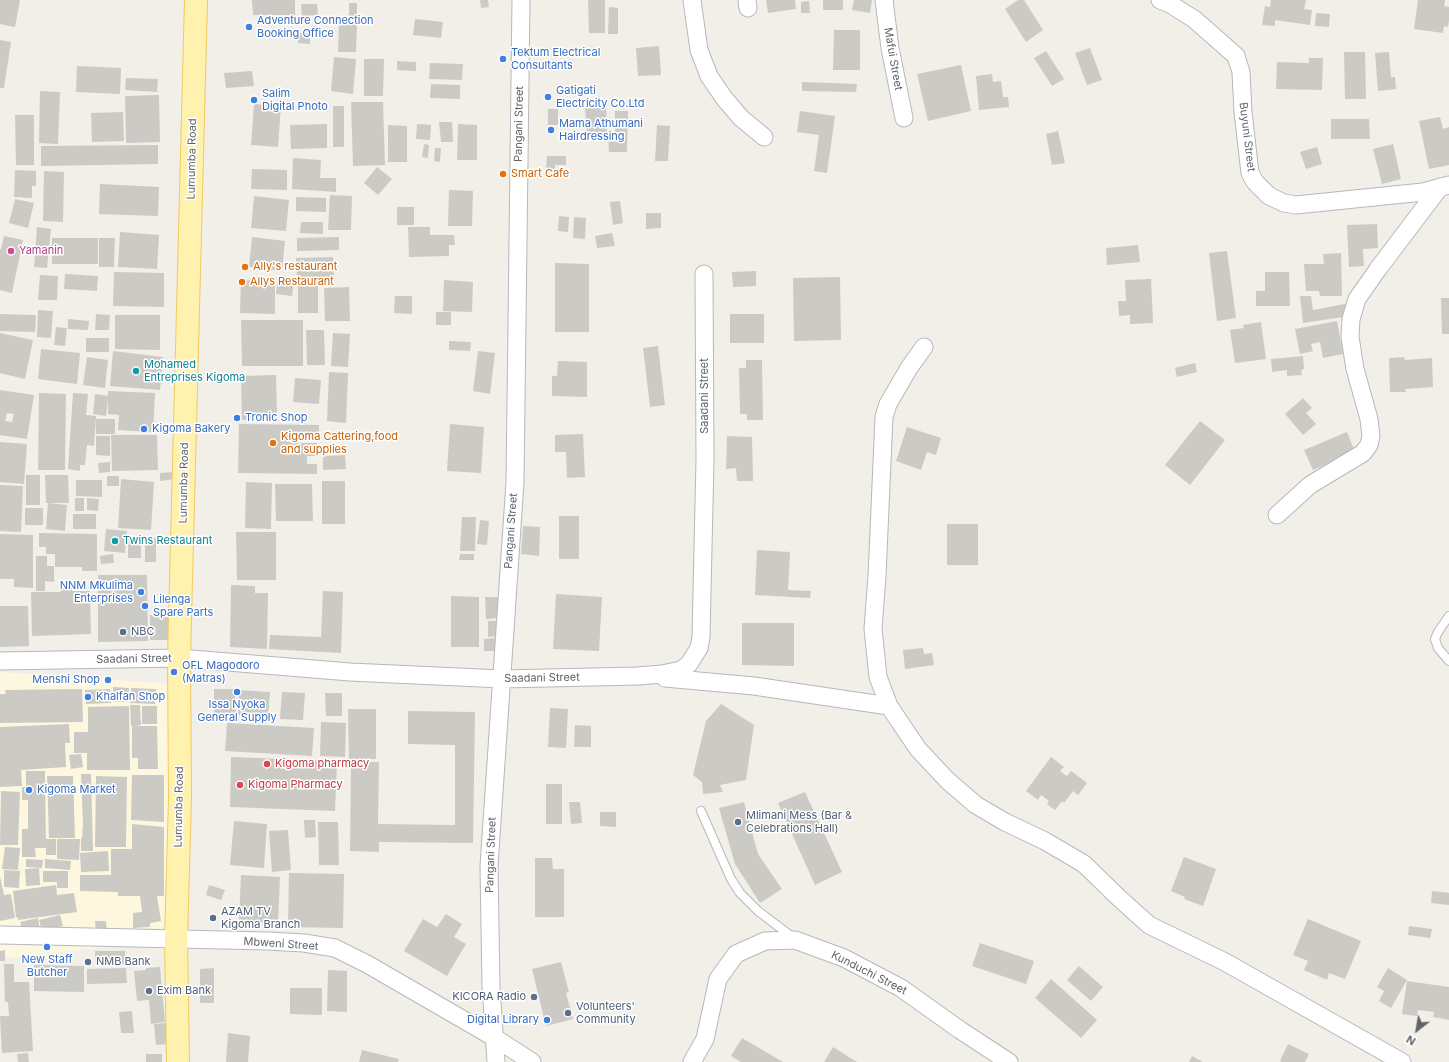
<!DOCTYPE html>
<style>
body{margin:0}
#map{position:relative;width:1449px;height:1062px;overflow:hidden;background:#f1efe8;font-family:Inter,sans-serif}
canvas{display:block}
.north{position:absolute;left:1397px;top:1010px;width:40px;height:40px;-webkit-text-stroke:3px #fff;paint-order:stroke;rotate:211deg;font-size:11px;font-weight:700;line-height:16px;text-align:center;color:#5f6368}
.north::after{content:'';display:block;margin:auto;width:14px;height:18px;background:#5f6368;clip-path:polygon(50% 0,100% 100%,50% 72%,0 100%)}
</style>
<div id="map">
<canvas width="1449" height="1062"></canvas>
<div class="north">N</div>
</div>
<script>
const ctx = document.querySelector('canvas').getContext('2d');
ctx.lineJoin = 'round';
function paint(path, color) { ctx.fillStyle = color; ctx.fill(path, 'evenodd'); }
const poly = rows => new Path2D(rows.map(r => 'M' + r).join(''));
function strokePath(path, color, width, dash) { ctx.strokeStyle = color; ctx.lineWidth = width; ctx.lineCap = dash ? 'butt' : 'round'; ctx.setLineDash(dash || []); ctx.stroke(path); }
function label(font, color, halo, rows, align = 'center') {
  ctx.font = font + ' Inter,sans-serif'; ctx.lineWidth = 3; ctx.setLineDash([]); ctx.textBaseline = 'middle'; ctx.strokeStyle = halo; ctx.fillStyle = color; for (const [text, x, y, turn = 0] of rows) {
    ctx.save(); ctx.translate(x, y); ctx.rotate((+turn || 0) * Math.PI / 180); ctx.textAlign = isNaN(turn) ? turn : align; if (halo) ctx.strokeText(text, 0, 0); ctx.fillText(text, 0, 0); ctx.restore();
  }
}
const commercial = poly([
 [0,672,173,684,187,938,0,959]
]);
const building = poly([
 [0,0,20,0,15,27,0,24],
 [252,0,295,0,295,15,253,15],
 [480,0,488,0,489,7,481,8],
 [588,0,605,0,605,33,589,33],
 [766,0,795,0,796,9,768,13],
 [823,0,843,0,843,10,823,10],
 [854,0,872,0,870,13,852,10],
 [1018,0,1024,0,1043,30,1026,42,1005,9],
 [1271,0,1306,0,1304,9,1312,10,1310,25,1275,20,1275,26,1262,25,1265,6,1270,7],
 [1418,0,1445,0,1444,6,1449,7,1449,20,1448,27,1444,26,1443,33,1414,29],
 [809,1,810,13,801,13,801,2],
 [349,3,357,3,357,18,349,17],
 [301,4,317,4,318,15,302,16],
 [609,7,618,8,618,34,608,34],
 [1316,13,1330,14,1329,27,1315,26],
 [415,19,443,22,441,38,413,35],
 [339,23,357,23,356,52,338,52],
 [834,30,860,30,860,70,833,70],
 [298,33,310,33,310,44,298,43],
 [0,40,11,42,4,88,0,88],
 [659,46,661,75,638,76,636,48],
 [1090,48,1102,80,1087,85,1075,53],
 [1046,51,1064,79,1052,86,1034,58],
 [1344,52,1365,52,1366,99,1345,99],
 [1389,52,1391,77,1395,77,1396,89,1378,91,1375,53],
 [334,57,356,59,353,94,331,91],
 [1309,58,1323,58,1322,90,1276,89,1277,62,1309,63],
 [364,59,384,59,383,96,364,96],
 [397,61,416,62,416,71,397,70],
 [430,63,463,64,462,80,429,79],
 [961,65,971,111,928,121,917,74],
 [77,66,121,68,120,94,76,92],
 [252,71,254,86,226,88,224,73],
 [992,74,993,82,1001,81,1003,97,1008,97,1009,107,979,110,976,76],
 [126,78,158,79,157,92,125,90],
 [802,82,857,84,856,92,802,91],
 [431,84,460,85,460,99,430,98],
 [40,91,60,92,58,144,39,143],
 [159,95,160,142,126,143,125,96],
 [351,102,383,102,385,165,353,166],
 [254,104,281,106,278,147,251,145],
 [606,105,607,134,587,135,585,106],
 [333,106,344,106,344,147,333,147],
 [548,109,558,109,558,125,548,125],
 [615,111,628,111,627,152,609,152,608,132,615,132],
 [800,111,835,116,827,173,814,171,819,135,797,132],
 [123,112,124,141,92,142,91,113],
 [15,115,34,115,34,165,16,165],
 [1440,117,1443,129,1449,127,1449,165,1429,169,1419,121],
 [1331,119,1369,119,1370,139,1331,139],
 [439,122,452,122,453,142,441,142],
 [327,124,327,148,291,149,290,125],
 [417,124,431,125,430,140,416,139],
 [458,124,477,125,477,160,457,160],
 [388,125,407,126,407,162,388,162],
 [657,125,670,126,668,161,655,161],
 [1058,131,1065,163,1052,165,1046,134],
 [424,144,429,145,428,158,422,157],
 [1393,144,1401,179,1382,184,1373,149],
 [158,145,158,164,41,166,41,146],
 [1317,147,1322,164,1306,169,1300,152],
 [435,148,441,148,440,162,434,161],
 [547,156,566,156,566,165,555,165,555,171,546,171],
 [293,158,321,160,320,178,336,178,336,192,292,189],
 [377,167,392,179,378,195,364,183],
 [252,169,287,170,287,190,251,189],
 [15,170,36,171,36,186,32,186,32,198,14,197],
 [44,171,64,172,63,222,43,221],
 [100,184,159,187,158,216,99,214],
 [449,190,473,191,472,226,448,226],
 [330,195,352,196,351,230,328,230],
 [254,196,289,200,286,231,251,228],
 [296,197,326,198,326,212,296,211],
 [15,199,34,203,28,228,9,223],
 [620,201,623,223,613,225,610,202],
 [397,207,414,207,414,225,397,225],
 [646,213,661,213,661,228,646,229],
 [559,216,569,217,568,232,558,231],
 [574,217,586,218,585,239,573,238],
 [301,222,323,222,323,234,300,233],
 [1377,224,1378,248,1363,249,1364,266,1349,267,1347,225],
 [37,227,51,229,47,268,34,267],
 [408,227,430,227,430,235,454,235,455,245,449,245,449,256,409,257],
 [120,232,159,235,157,269,118,267],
 [612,233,615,246,597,248,595,236],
 [4,236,23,240,12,293,0,290,0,249,1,249],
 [252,237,285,241,282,271,249,267],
 [339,237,339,250,297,251,297,238],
 [52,238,98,238,98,264,52,264],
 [99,238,115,238,114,267,99,267],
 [1138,245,1140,262,1107,265,1106,248],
 [1227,251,1236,318,1217,321,1209,253],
 [1341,253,1342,296,1320,296,1319,291,1306,291,1304,264,1324,264,1323,254],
 [333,257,334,277,297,278,296,258],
 [555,263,589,264,589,332,555,332],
 [756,271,756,286,733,287,732,272],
 [114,272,164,273,164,307,113,306],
 [1265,272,1289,272,1290,306,1256,306,1256,291,1265,291],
 [65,274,98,276,97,291,64,289],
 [40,275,58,276,57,300,38,300],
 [278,276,294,278,292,296,276,294],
 [840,277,841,340,794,341,793,278],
 [1151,279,1153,323,1130,324,1130,315,1119,316,1118,301,1126,301,1125,280],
 [241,280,275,281,275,314,240,313],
 [444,280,473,282,472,312,443,311],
 [298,283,318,283,318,313,298,313],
 [349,287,350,321,325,321,324,288],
 [395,296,412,296,412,314,394,313],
 [1300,296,1311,296,1313,310,1350,303,1343,317,1303,323],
 [1441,298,1449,298,1449,334,1442,334],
 [38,310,53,311,51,338,37,337],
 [436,312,451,312,451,325,436,325],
 [0,314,36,315,35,332,0,331],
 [96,314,110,315,109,330,95,330],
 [730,314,764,314,764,343,730,343],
 [115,315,160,315,160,350,115,349],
 [68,319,89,321,88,330,68,329],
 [241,320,303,320,303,366,242,366],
 [1337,321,1343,354,1323,358,1320,342,1311,344,1313,351,1300,354,1295,329],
 [1261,322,1266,359,1235,363,1230,330,1244,328,1243,325],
 [56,327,67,328,65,346,54,345],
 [306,330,324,330,325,365,307,365],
 [0,333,33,340,25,379,0,373],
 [333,333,350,334,348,367,331,366],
 [86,338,109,338,109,352,86,352],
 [449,341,471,342,470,351,449,350],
 [658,346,665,405,650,407,643,348],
 [41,349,80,353,77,384,38,379],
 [113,351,163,357,160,390,110,386],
 [478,351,495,353,490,394,473,391],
 [1303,356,1304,369,1301,370,1302,375,1287,376,1287,370,1272,372,1271,359],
 [87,357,108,360,105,388,83,385],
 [1404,357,1405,360,1432,358,1433,387,1405,389,1406,392,1390,392,1389,358],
 [746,360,762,360,763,420,747,420,747,414,740,414,739,368,746,368],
 [558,361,587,362,587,397,552,396,552,376,557,376],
 [1195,363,1197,372,1177,377,1175,368],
 [329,372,348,373,346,423,327,421],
 [276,375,277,419,242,420,241,376],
 [295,378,321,380,319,404,293,402],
 [0,390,34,395,27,439,0,435],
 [7,413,14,414,12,422,5,421],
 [108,391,155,393,153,432,118,430,119,415,108,414,108,400,106,416,93,414,95,394,108,396],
 [39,393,66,394,65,470,38,470],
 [73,393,88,394,86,415,96,416,94,446,87,445,85,465,80,465,80,471,68,469],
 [1303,398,1312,408,1306,413,1316,424,1303,435,1285,414],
 [96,419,115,419,115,434,96,434],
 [1200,421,1225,440,1190,485,1165,465],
 [239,424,319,425,319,435,290,434,291,443,317,443,317,456,307,456,307,464,317,464,317,474,238,473],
 [450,424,484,427,481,473,447,471],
 [907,427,941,438,936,455,927,452,921,470,896,461],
 [1347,432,1355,452,1313,470,1304,450],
 [583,434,585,477,567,478,566,452,555,452,555,435],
 [111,435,157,435,158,470,112,471],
 [96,436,110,436,110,456,96,455],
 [727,436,752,437,753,481,737,481,736,468,726,469],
 [0,442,27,444,24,484,0,482],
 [345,455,346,469,323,470,323,456],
 [110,462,110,472,99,473,98,463],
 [174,472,175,479,160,481,160,473],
 [26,475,40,475,40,505,26,505],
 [45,475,68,475,69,503,46,503],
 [107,476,119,476,119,486,107,486],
 [121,479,154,482,151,530,118,528],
 [76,480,102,480,102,497,76,496],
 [322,481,345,481,345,524,322,524],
 [246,482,272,483,271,529,245,528],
 [275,484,312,484,313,521,276,521],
 [0,485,23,486,21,532,0,531],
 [75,498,84,498,84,511,75,511],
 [87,498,99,499,98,511,87,510],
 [48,503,67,505,65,531,46,529],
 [25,508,43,508,43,525,25,525],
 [73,514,96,514,96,529,73,529],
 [559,516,579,516,579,559,559,559],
 [462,517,476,517,475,551,460,551],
 [480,520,489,521,487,545,477,544],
 [947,524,978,524,978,565,947,565],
 [523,526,540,527,539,556,521,554],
 [106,529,127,531,125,553,104,551],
 [236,532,276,532,276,580,237,580],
 [39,533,97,534,97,571,82,571,82,567,55,567,55,554,46,554,46,547,39,547],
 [0,534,33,535,33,588,14,587,14,579,0,579],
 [128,537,141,538,141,558,128,558],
 [145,537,156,538,156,562,145,562],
 [757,550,790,552,788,590,811,591,810,598,755,595],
 [113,554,114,563,101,564,100,556],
 [460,554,474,554,474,560,459,560],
 [36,556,47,556,47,566,54,566,54,582,45,581,45,591,36,591],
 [98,575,147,575,148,641,98,642],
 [60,584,72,584,72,591,90,591,91,634,32,636,31,592,60,592],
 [231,585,255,586,255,593,268,593,267,649,230,647],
 [323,591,343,592,341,653,269,649,270,635,321,637],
 [556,594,602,597,599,651,553,649],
 [451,596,479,597,479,647,451,647],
 [485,597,498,597,499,618,486,619],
 [0,606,28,606,29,646,0,647],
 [150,615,173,616,172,640,150,640],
 [488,621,499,621,499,636,488,637],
 [742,623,794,623,794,666,742,665],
 [496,638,497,651,484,651,484,639],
 [923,648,924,654,932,653,934,665,905,669,903,650],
 [113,687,129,688,129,702,113,702],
 [131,688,156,689,155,704,130,703],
 [82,689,83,722,0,723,0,694,6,694,5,690],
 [110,689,111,703,86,704,85,690],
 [214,689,235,689,236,717,214,717],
 [239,690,270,692,268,717,238,715],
 [282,692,305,693,303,720,280,719],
 [325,693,342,693,342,716,326,716],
 [721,704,754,725,746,780,720,785,723,792,703,794,702,782,693,775,706,721],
 [130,705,140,705,141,725,135,726,157,726,158,769,138,769,138,758,132,758,132,726,131,726],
 [129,706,130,770,87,770,87,753,74,753,74,732,88,732,88,707],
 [142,706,157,706,157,724,142,724],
 [550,708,568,709,566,748,548,747],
 [348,709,376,709,376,759,349,759],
 [408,711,475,712,473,843,379,842,379,852,350,851,351,762,379,762,378,824,455,825,455,745,408,744],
 [321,722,346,723,345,757,320,756],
 [227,723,314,728,312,756,225,751],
 [69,724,70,743,65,743,66,767,21,770,22,786,0,787,0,727],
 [575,725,591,726,591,747,574,747],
 [81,754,83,767,71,769,69,755],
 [231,757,337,761,335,811,230,807],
 [1051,757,1064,767,1060,771,1067,776,1071,771,1087,783,1078,795,1073,791,1064,803,1062,801,1055,810,1047,804,1049,801,1041,795,1038,800,1026,791],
 [26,771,45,771,46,848,35,848,36,857,22,857,22,829,28,829,28,800,22,800,22,787,26,787],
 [81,774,91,774,93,851,81,851,81,838,82,838,83,824],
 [132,775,164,775,164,822,131,820],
 [47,776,73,776,75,838,49,838],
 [96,776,127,777,126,847,95,847],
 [546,784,562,784,562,824,546,824],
 [1,791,20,792,18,845,0,845],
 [805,792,842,872,815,885,778,803],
 [569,802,580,802,582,823,571,824],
 [744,802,758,854,782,889,760,903,735,864,719,808],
 [600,812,616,812,616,827,600,826],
 [304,820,315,820,316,837,305,838],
 [234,821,267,824,264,868,230,865],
 [318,822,338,822,339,865,319,865],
 [132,824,164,827,164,896,157,896,161,921,150,923,150,927,133,928,133,913,142,912,140,896,118,896,118,892,80,891,80,875,111,875,111,849,132,849],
 [288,830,291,870,272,872,269,831],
 [46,839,56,839,56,855,46,855],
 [57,839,80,839,79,860,57,859],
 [5,847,20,848,18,870,2,869],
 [108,851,109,871,81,872,80,853],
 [1184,857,1216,869,1203,906,1184,899,1185,897,1171,891],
 [535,858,552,858,553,869,564,869,564,917,535,917],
 [26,859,43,860,42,868,26,867],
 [45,859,71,861,70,870,45,868],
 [39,868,40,885,26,886,25,869],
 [4,870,20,871,19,888,4,887],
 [43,871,68,871,68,888,57,888,57,882,43,882],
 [289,873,344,874,343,928,288,927],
 [241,875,280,877,278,923,239,921],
 [0,876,4,895,11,894,15,918,0,921],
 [56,885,57,895,74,893,77,912,18,920,18,917,16,918,13,891],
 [209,885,225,890,221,900,206,895],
 [1432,891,1449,893,1449,905,1431,903],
 [446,914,462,924,454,937,466,944,447,976,404,951,423,919,437,927],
 [60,915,63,926,42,931,39,920],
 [38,918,40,930,23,932,20,922],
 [1308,919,1361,941,1345,979,1329,973,1327,980,1304,970,1308,961,1293,955],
 [95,921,106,921,107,933,96,933],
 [1409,926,1432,929,1430,938,1408,935],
 [980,943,1034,961,1026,984,972,966],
 [5,950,5,961,0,961,0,951],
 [95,951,125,951,125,964,95,964],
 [561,962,569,992,566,993,573,1019,546,1026,532,969],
 [4,964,14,964,14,982,29,982,33,1051,2,1053,0,1016,9,1016,8,1002,5,1002],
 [34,965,84,966,84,992,34,991],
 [1079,966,1103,987,1091,1001,1067,980],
 [160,967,165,1022,151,1024,149,1000,137,1001,134,971,146,970,146,968],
 [126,968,127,983,87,984,87,969],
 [214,968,214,1003,200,1003,200,969],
 [1388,968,1407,980,1391,1008,1379,1001,1384,991,1377,987],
 [328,970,347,971,347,1012,327,1011],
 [1051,979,1097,1020,1081,1038,1035,998],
 [1407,981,1449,987,1449,1020,1433,1017,1434,1012,1418,1010,1417,1016,1402,1014],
 [290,988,322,988,322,1015,290,1014],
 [132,1011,134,1033,121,1033,119,1012],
 [166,1023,168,1044,156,1045,154,1024],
 [228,1033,250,1036,248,1062,226,1062],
 [742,1038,783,1062,741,1062,731,1056],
 [1288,1044,1309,1054,1305,1062,1282,1062,1280,1061],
 [833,1047,857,1062,824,1062],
 [362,1050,399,1059,398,1062,359,1062],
 [28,1053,29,1062,18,1062,17,1054],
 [146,1054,162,1054,162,1062,146,1062],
 [1192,1056,1203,1062,1189,1062]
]);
const lane = poly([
 [1449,616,1438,632,1435,639,1438,648,1449,661],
 [701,811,731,879,740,893,758,911,795,939]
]);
const street = poly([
 [692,0,699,50,709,76,724,98,741,118,764,137],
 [747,0,748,8],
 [884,0,890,48,904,118],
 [1160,0,1170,4,1194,19,1236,56,1241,72,1243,112,1250,173,1255,182,1269,196,1284,203,1296,205,1423,192,1449,185],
 [924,347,909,368,888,404,884,417,877,576,873,629,878,677,889,706,918,749,948,781,976,805,1005,822,1045,841,1084,864,1119,898,1149,925,1225,962,1402,1062],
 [1277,515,1310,485,1363,453,1369,445,1371,436,1369,419,1355,369,1350,337,1351,319,1357,299,1378,269,1440,187],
 [0,661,179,658,350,672,502,679,638,676,662,674,681,670,689,664,699,648,701,637,705,459,704,274],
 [665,678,754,686,889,706],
 [0,935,268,941,304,943,335,948,367,964,495,1038,532,1062],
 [496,1062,491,986,489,866,515,482,521,0],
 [692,1062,705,1039,718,979,736,954,765,941,795,940,844,958,901,988,960,1030,1009,1062]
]);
const primary = poly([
 [178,1062,176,939,180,798,179,658,196,0]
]);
const markers = [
 [249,27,4,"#3f7fe0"],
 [503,59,4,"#3f7fe0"],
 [548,97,4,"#3f7fe0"],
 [254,100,4,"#3f7fe0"],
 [551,130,4,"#3f7fe0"],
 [503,174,4,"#e8710a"],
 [11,251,4,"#d1479c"],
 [245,267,4,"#e8710a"],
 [242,282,4,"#e8710a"],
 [136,371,4,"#0f9aa8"],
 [237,418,4,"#3f7fe0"],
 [144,429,4,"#3f7fe0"],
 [273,443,4,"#e8710a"],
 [115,541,4,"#0f9aa8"],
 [141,592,4,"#3f7fe0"],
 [145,606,4,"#3f7fe0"],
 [123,632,4,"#5c6f8a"],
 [174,672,4,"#3f7fe0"],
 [108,680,4,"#3f7fe0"],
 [237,692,4,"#3f7fe0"],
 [88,697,4,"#3f7fe0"],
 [267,764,4,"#e0444e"],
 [240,785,4,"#e0444e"],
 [29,790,4,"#3f7fe0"],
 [738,822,4,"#5c6f8a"],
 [213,918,4,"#5c6f8a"],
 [47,947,4,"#3f7fe0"],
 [88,962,4,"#5c6f8a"],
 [149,991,4,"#5c6f8a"],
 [534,997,4,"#5c6f8a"],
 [568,1013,4,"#5c6f8a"],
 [547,1020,4,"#3f7fe0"]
];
const shopNames = [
 ["Adventure Connection",257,21],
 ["Booking Office",257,34],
 ["Tektum Electrical",511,53],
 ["Consultants",511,66],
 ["Gatigati",556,91],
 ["Electricity Co.Ltd",556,104],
 ["Salim",262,94],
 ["Digital Photo",262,107],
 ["Mama Athumani",559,124],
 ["Hairdressing",559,137],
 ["Tronic Shop",245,418],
 ["Kigoma Bakery",152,429],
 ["NNM Mkulima",133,586,"right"],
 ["Enterprises",133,599,"right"],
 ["Lilenga",153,600],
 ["Spare Parts",153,613],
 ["OFL Magodoro",182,666],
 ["(Matras)",182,679],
 ["Menshi Shop",100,680,"right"],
 ["Khalfan Shop",96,697],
 ["Issa Nyoka",237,705,"center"],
 ["General Supply",237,718,"center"],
 ["Kigoma Market",37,790],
 ["New Staff",47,960,"center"],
 ["Butcher",47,973,"center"],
 ["Digital Library",539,1020,"right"]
];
const streetNames = [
 ["Mafui Street",893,59,80],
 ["Pangani Street",519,124,-89],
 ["Buyuni Street",1247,137,83],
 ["Lumumba Road",192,159,-89],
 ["Saadani Street",705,396,-90],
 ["Lumumba Road",184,483,-89],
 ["Pangani Street",511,531,-86],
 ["Saadani Street",134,659,-1],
 ["Saadani Street",542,678,-1],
 ["Lumumba Road",179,807,-89],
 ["Pangani Street",491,855,-88],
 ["Mbweni Street",281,944,4],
 ["Kunduchi Street",869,973,27]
];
const foodNames = [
 ["Smart Cafe",511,174],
 ["Ally's restaurant",253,267],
 ["Allys Restaurant",250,282],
 ["Kigoma Cattering,food",281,437],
 ["and supplies",281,450]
];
const hotelNames = [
 ["Yamanin",19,251]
];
const cultureNames = [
 ["Mohamed",144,365],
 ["Entreprises Kigoma",144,378],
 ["Twins Restaurant",123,541]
];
const serviceNames = [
 ["NBC",131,632],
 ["Mlimani Mess (Bar &",746,816],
 ["Celebrations Hall)",746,829],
 ["AZAM TV",221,912],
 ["Kigoma Branch",221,925],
 ["NMB Bank",96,962],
 ["Exim Bank",157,991],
 ["KICORA Radio",526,997,"right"],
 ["Volunteers'",576,1007],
 ["Community",576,1020]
];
const healthNames = [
 ["Kigoma pharmacy",275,764],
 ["Kigoma Pharmacy",248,785]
];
paint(commercial, '#fef7e0');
paint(building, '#cccac5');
strokePath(lane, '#b5b8bc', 10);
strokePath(street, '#b5b8bc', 19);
strokePath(primary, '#f2c960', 24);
strokePath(lane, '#fff', 8);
strokePath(street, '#fff', 17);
strokePath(primary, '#fff2af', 22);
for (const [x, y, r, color] of markers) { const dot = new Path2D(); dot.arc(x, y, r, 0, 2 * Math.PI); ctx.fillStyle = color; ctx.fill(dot); strokePath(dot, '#fff', 1.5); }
label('11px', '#366cbe', '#fff', shopNames, 'left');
label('11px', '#5f6368', '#fff', streetNames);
label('11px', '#c56008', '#fff', foodNames, 'left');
label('11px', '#b23c85', '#fff', hotelNames, 'left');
label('11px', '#0d838f', '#fff', cultureNames, 'left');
label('11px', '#4e5e75', '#fff', serviceNames, 'left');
label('11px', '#be3a42', '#fff', healthNames, 'left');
</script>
